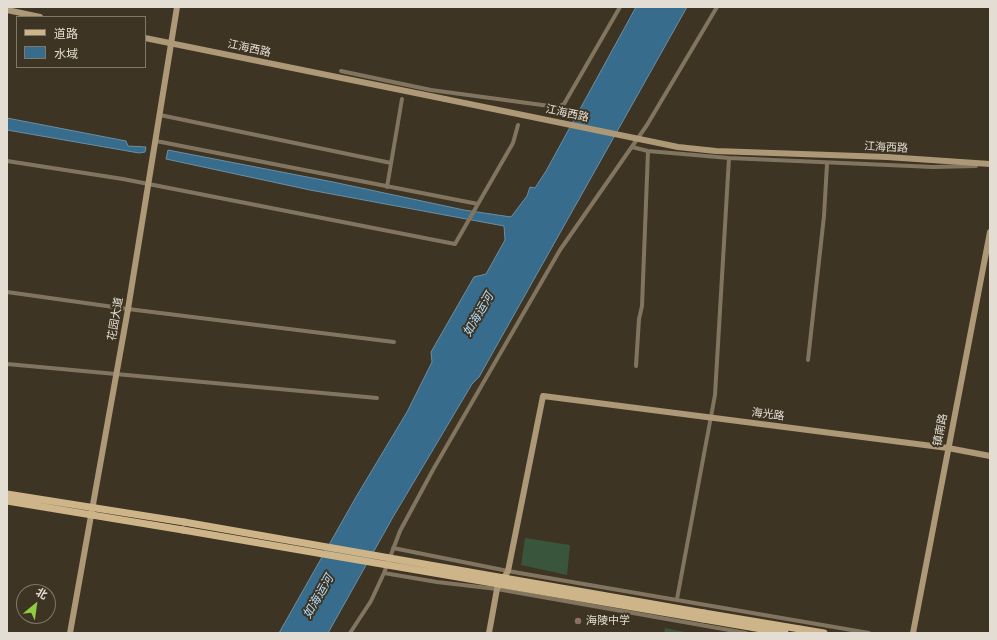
<!DOCTYPE html>
<meta charset="utf-8">
<style>
body{margin:0}
#map{position:relative;width:997px;height:640px;overflow:hidden;background:#3e3423;font-family:"Roboto Condensed","Noto Sans SC",sans-serif}
canvas{display:block}
.frame{position:absolute;inset:0;border:8px solid #e3ddd3;pointer-events:none}
.legend{position:absolute;left:16px;top:16px;width:130px;height:52px;box-sizing:border-box;background:#3e3423;border:1px solid #807869;margin:0;padding:5px 7px;list-style:none;font-size:12px;color:#e3ddd3}
.legend li{display:flex;align-items:center;gap:8px;height:20px}
.legend b{width:20px;border:1px solid #807869}
.north{position:absolute;left:16px;top:584px;width:40px;height:40px;box-sizing:border-box;background:#3e3423;border:1px solid #807869;border-radius:50%;rotate:29deg;font-size:11px;font-weight:700;line-height:16px;text-align:center;color:#e3ddd3}
.north::after{content:'';display:block;margin:auto;width:14px;height:18px;background:#8fcd42;clip-path:polygon(50% 0,100% 100%,50% 72%,0 100%)}
</style>
<div id="map">
<canvas width="997" height="640"></canvas>
<div class="frame"></div>
<ul class="legend">
<li><b style="height:5px;background:#ceb489"></b>道路</li>
<li><b style="height:11px;background:#386c8d"></b>水域</li>
</ul>
<div class="north">北</div>
</div>
<script>
const ctx = document.querySelector('canvas').getContext('2d');
ctx.lineJoin = 'round';
function paint(path, color) { ctx.fillStyle = color; ctx.fill(path, 'evenodd'); }
const poly = rows => new Path2D(rows.map(r => 'M' + r).join(''));
function strokePath(path, color, width, dash) { ctx.strokeStyle = color; ctx.lineWidth = width; ctx.lineCap = dash ? 'butt' : 'round'; ctx.setLineDash(dash || []); ctx.stroke(path); }
function label(font, color, halo, rows, align = 'center') {
  ctx.font = font + ' "Roboto Condensed","Noto Sans SC",sans-serif'; ctx.lineWidth = 4; ctx.setLineDash([]); ctx.textBaseline = 'middle'; ctx.strokeStyle = halo; ctx.fillStyle = color; for (const [text, x, y, turn = 0] of rows) {
    ctx.save(); ctx.translate(x, y); ctx.rotate((+turn || 0) * Math.PI / 180); ctx.textAlign = isNaN(turn) ? turn : align; if (halo) ctx.strokeText(text, 0, 0); ctx.fillText(text, 0, 0); ctx.restore();
  }
}
const green = poly([
 [525,538,570,545,567,575,521,565],
 [665,628,690,633,664,633]
]);
const water = poly([
 [636,7,687,7,479,377,472,384,393,517,328,633,279,633,356,497,407,412,432,362,431,352,474,277,486,274,505,240,504,226,310,190,166,159,168,150,333,182,464,210,511,217,527,196,530,187,535,188,546,171,636,7],
 [7,118,126,141,128,146,146,147,145,152,139,153,7,130,7,118]
]);
const street = poly([
 [341,71,431,90,557,107,564,104,620,7],
 [160,115,391,163],
 [156,141,478,204],
 [632,147,648,151,729,158,933,167,976,166],
 [7,161,123,179,455,244,513,143,518,125],
 [387,187,402,99],
 [7,292,128,309,394,342],
 [808,360,824,216,827,164],
 [7,364,377,398],
 [636,366,639,319,642,306,648,151],
 [393,548,508,571,869,633],
 [384,573,437,582,497,589,746,633],
 [677,599,715,395,729,158],
 [350,633,371,601,384,573,400,531,434,468,560,250,647,125,717,7]
]);
const secondary = poly([
 [7,10,40,17],
 [145,38,445,99],
 [887,157,990,164],
 [70,633,128,309,177,7],
 [489,633,497,589,508,571,543,396,948,448,990,456],
 [913,633,990,232]
]);
const primary = poly([
 [7,494,184,522],
 [7,501,183,530],
 [704,613,824,633],
 [703,619,785,633]
]);
const secondaryBridge = poly([
 [445,99,678,147,716,151,887,157]
]);
const primaryBridge = poly([
 [184,522,704,613],
 [183,530,703,619]
]);
const markers = [
 [578,621,4,"#8d6e63"]
];
const streetNames = [
 ["江海西路",249,49,12],
 ["江海西路",567,114,12],
 ["江海西路",886,148,3],
 ["花园大道",116,319,-80],
 ["海光路",768,415,7],
 ["镇南路",941,430,-79]
];
const poiNames = [
 ["海陵中学",586,621]
];
const waterNames = [
 ["如海运河",479,315,-60],
 ["如海运河",319,597,-60]
];
paint(green, '#39553c');
paint(water, '#386c8d');
strokePath(water, '#6b8ea2', 1);
strokePath(street, '#827560', 4);
strokePath(secondary, '#ad9877', 6);
strokePath(primary, '#ceb489', 7);
strokePath(secondaryBridge, '#ad9877', 6);
strokePath(primaryBridge, '#ceb489', 7);
for (const [x, y, r, color] of markers) { const dot = new Path2D(); dot.arc(x, y, r, 0, 2 * Math.PI); ctx.fillStyle = color; ctx.fill(dot); strokePath(dot, '#3e3423', 1.5); }
label('11px', '#e3ddd3', '#3e3423', streetNames);
label('11px', '#e3ddd3', '#3e3423', poiNames, 'left');
label('italic 12px', '#b2dfff', '#3e3423', waterNames);
</script>
